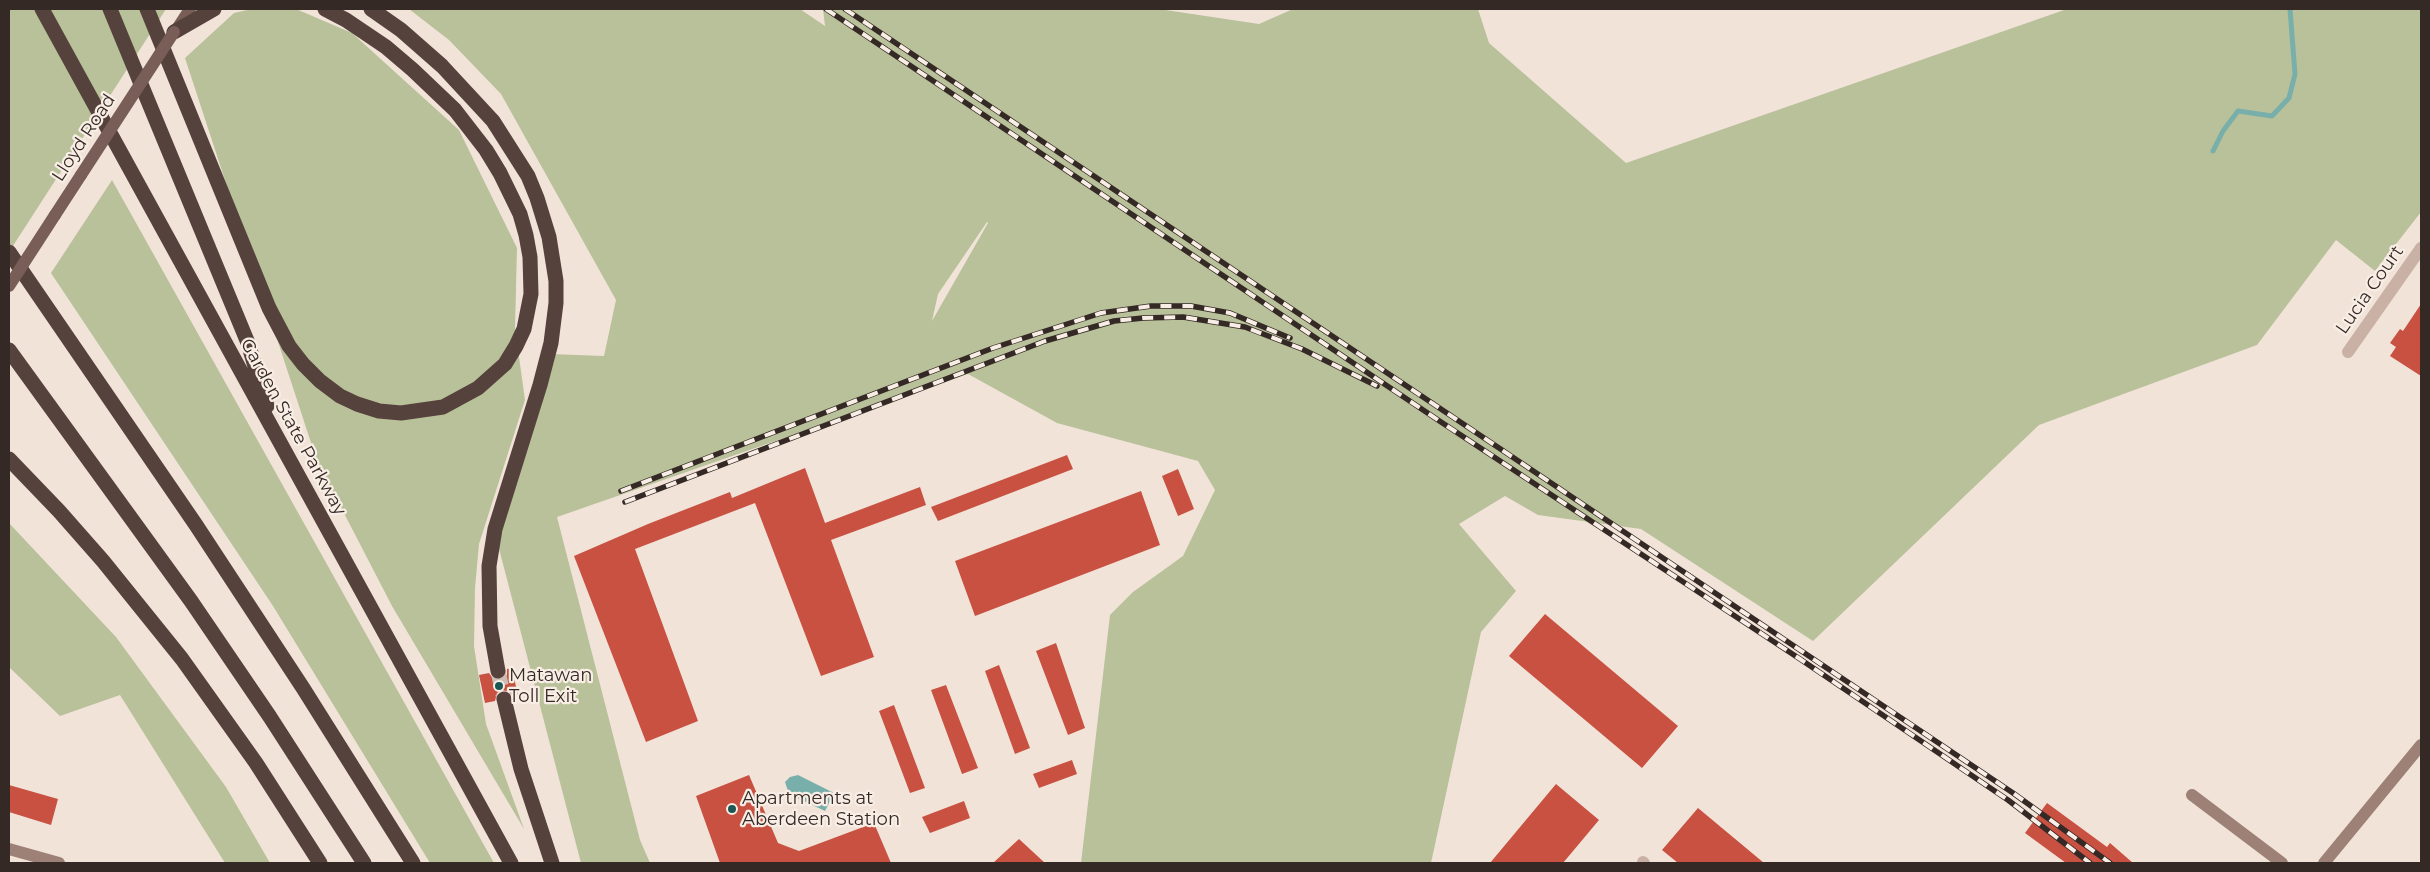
<!DOCTYPE html>
<style>
body{margin:0}
#map{position:relative;width:2430px;height:872px;overflow:hidden;background:#f2e3d9;font-family:Montserrat,sans-serif}
canvas{display:block}
.frame{position:absolute;inset:0;border:10px solid #352926;pointer-events:none}
</style>
<div id="map">
<canvas width="2430" height="872"></canvas>
<div class="frame"></div>
</div>
<script>
const ctx = document.querySelector('canvas').getContext('2d');
ctx.lineJoin = 'round';
function paint(path, color) { ctx.fillStyle = color; ctx.fill(path, 'evenodd'); }
const poly = rows => new Path2D(rows.map(r => 'M' + r).join(''));
function strokePath(path, color, width, dash) { ctx.strokeStyle = color; ctx.lineWidth = width; ctx.lineCap = dash ? 'butt' : 'round'; ctx.setLineDash(dash || []); ctx.stroke(path); }
function label(font, color, halo, rows, align = 'center') {
  ctx.font = font + ' Montserrat,sans-serif'; ctx.lineWidth = 4.5; ctx.setLineDash([]); ctx.textBaseline = 'middle'; ctx.strokeStyle = halo; ctx.fillStyle = color; for (const [text, x, y, turn = 0] of rows) {
    ctx.save(); ctx.translate(x, y); ctx.rotate((+turn || 0) * Math.PI / 180); ctx.textAlign = isNaN(turn) ? turn : align; if (halo) ctx.strokeText(text, 0, 0); ctx.fillText(text, 0, 0); ctx.restore();
  }
}
const green = poly([
 [9,9,166,9,9,252],
 [252,9,296,9,352,33,459,130,517,248,515,328,525,400,479,544,475,588,474,646,486,724,524,829,392,606,317,461,185,58,234,13],
 [409,9,800,9,825,26,823,9,1159,9,1259,24,1293,9,1478,9,1489,43,1626,163,2067,9,2421,9,2421,212,2375,271,2336,240,2257,345,2039,425,1813,641,1641,529,1538,515,1505,496,1459,524,1516,591,1481,632,1431,863,1081,863,1110,615,1133,592,1183,556,1215,490,1198,461,1057,423,968,374,557,517,640,840,650,863,581,863,497,541,550,354,604,356,616,300,501,94,449,40],
 [987,222,988,223,932,321,938,294],
 [112,180,494,863,430,863,273,606,51,273],
 [9,523,116,637,226,787,270,863,225,863,120,695,60,716,9,667]
]);
const water = poly([
 [798,775,834,793,825,811,789,794,785,782,790,777]
]);
const stream = poly([
 [2213,151,2223,131,2238,111,2272,116,2289,98,2295,74,2290,9]
]);
const building = poly([
 [2421,304,2421,376,2390,356,2396,347,2390,343,2400,329,2403,331],
 [1067,455,1073,469,938,521,931,507],
 [805,468,825,523,920,487,926,505,831,540,874,657,821,676,755,503,635,549,698,721,646,742,574,556,648,524,730,492,732,498],
 [1178,469,1194,509,1178,516,1162,476],
 [1141,491,1160,545,975,616,955,561],
 [1545,614,1678,726,1642,768,1509,656],
 [1056,643,1085,728,1068,735,1036,651],
 [999,665,1030,748,1015,754,985,671],
 [512,668,518,696,513,697,510,692,502,690,497,693,495,701,485,703,479,675,489,673,494,680,500,680,507,675,507,669],
 [946,685,978,768,962,774,931,690],
 [894,705,925,788,910,793,879,711],
 [1072,760,1077,774,1039,788,1033,774],
 [749,775,778,843,799,851,874,823,891,863,720,863,696,796],
 [1556,784,1599,820,1563,863,1490,863],
 [9,785,58,799,51,825,9,812],
 [964,801,970,818,930,833,922,817],
 [2047,803,2107,847,2110,843,2133,863,2066,863,2025,833],
 [1698,808,1764,863,1678,863,1662,850],
 [1019,839,1045,863,993,863]
]);
const highwayTunnel = poly([
 [498,671,504,699]
]);
const street = poly([
 [2348,352,2421,248],
 [1643,862,1644,863]
]);
const secondary = poly([
 [2192,795,2282,863],
 [9,849,59,863],
 [2324,863,2421,745]
]);
const primary = poly([
 [175,32,190,9],
 [55,215,81,175]
]);
const highway = poly([
 [42,9,511,863],
 [110,9,248,343,267,406],
 [147,9,269,308,289,346,303,364,320,381,340,396,357,404,379,411,401,413,443,407,478,388,505,364,516,346,524,329,531,294,530,257,526,235,520,214,500,173,486,150,455,110,413,70,386,47,346,20,325,9],
 [371,9,401,30,442,66,493,121,528,176,537,198,549,237,556,281,556,303,551,343,540,385,495,529,489,566,490,626,498,671],
 [174,32,214,9],
 [9,252,196,525,303,688,413,863],
 [9,350,191,601,270,717,364,863],
 [9,459,59,511,103,561,182,659,256,763,320,863],
 [504,699,521,769,552,863]
]);
const rail = poly([
 [826,9,1441,422,1800,659,2008,800,2090,863],
 [845,9,2013,793,2110,863],
 [621,491,993,348,1101,313,1151,306,1191,306,1230,313,1290,338],
 [625,502,1045,341,1114,321,1143,318,1183,317,1245,327,1302,349,1377,386]
]);
const primaryBridge = poly([
 [81,175,174,32],
 [9,286,55,215]
]);
const markers = [
 [499,686,5,"#1b5754"],
 [732,809,5,"#1b5754"]
];
const streetNames = [
 ["Lloyd Road",84,138,-57],
 ["Lucia Court",2370,290,-55],
 ["Garden State Parkway",293,427,61]
];
const poiNames = [
 ["Matawan",509,676],
 ["Toll Exit",509,697],
 ["Apartments at",742,799],
 ["Aberdeen Station",742,820]
];
paint(green, '#b8c199');
paint(water, '#78afab');
strokePath(stream, '#78afab', 5);
paint(building, '#c85141');
strokePath(highwayTunnel, '#ccbeb5', 15, [15, 8]);
strokePath(street, '#cab1a5', 12);
strokePath(secondary, '#9d8076', 12);
strokePath(primary, '#785e57', 12);
strokePath(highway, '#56423d', 15);
strokePath(rail, '#352926', 5.5);
strokePath(rail, '#f9eee5', 4, [11]);
strokePath(primaryBridge, '#785e57', 12);
for (const [x, y, r, color] of markers) { const dot = new Path2D(); dot.arc(x, y, r, 0, 2 * Math.PI); ctx.fillStyle = color; ctx.fill(dot); strokePath(dot, '#f9eee5', 2); }
label('18px', '#352926', '#f9eee5', streetNames);
label('18px', '#352926', '#f9eee5', poiNames, 'left');
</script>
